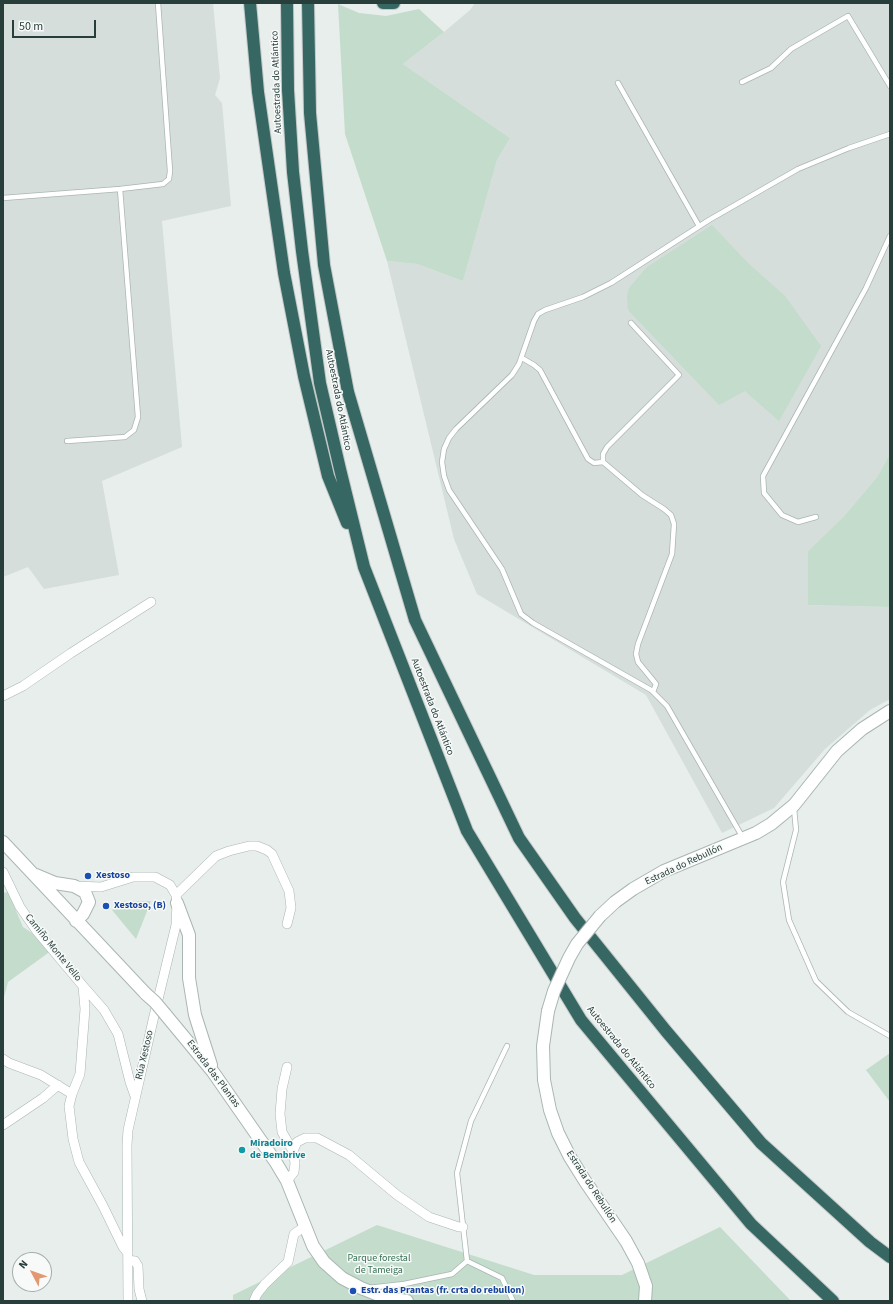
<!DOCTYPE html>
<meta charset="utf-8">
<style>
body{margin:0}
#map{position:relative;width:893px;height:1304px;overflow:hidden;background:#e7eeeb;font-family:"Source Sans 3",sans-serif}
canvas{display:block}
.frame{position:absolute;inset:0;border:4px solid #283e3b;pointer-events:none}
.north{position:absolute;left:12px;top:1252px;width:40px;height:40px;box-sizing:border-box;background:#f7faf9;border:1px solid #a4afad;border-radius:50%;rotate:311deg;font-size:11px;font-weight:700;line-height:16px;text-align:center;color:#283e3b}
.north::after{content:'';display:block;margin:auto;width:14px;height:18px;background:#e29971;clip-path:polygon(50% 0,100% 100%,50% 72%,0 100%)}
.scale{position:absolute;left:12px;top:20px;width:84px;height:18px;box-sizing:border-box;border:2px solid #283e3b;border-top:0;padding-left:5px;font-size:12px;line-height:14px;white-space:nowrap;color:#283e3b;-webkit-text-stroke:3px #f7faf9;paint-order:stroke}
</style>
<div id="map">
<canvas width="893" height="1304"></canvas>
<div class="frame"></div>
<div class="north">N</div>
<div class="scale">50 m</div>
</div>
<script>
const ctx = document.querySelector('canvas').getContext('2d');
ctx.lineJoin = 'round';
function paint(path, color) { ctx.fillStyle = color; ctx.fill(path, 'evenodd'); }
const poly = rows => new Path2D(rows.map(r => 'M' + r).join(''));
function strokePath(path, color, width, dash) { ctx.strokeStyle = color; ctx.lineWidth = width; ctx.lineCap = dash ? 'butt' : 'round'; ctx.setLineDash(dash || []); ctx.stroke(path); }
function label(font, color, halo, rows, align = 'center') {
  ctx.font = font + ' "Source Sans 3",sans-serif'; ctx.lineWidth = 3; ctx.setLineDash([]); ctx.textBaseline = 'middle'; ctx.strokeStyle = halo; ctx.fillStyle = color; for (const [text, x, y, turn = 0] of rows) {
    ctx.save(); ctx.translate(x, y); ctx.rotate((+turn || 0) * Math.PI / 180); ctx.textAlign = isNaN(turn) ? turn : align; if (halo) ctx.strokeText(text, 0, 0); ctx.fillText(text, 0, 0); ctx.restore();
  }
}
const built = poly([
 [3,3,213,3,220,78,215,95,222,103,231,206,162,221,182,447,102,481,119,575,44,589,28,567,3,577],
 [475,3,890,3,890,454,877,477,844,516,808,551,808,605,890,607,890,699,870,710,825,749,774,808,722,833,646,695,477,594,454,539,387,261,417,264,463,281,497,160,510,138,403,64,444,32,470,10]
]);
const green = poly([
 [338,4,359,13,386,16,419,9,444,32,403,64,510,138,497,160,463,281,417,264,387,261,345,134],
 [712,225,747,262,785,296,821,346,779,421,745,391,719,405,628,310,627,296,629,288,647,267],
 [890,454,890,607,808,605,808,551,844,516,877,477],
 [8,892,23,927,55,948,8,982,3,1001,3,893],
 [151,901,136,939,112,910,119,902],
 [890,1053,890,1102,866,1070],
 [377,1225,534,1275,622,1275,720,1227,791,1301,233,1301,233,1295]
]);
const service = poly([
 [742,82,771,68,791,49,848,16,890,86],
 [618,83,699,226],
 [3,198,120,189,163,184,169,179,170,171,158,3],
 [631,323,679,375,607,447,603,454,603,462,642,495,664,509,671,515,674,524,672,554,638,644,636,654,638,662,656,684,653,692],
 [522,358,534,365,540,370,588,459,594,463,603,462],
 [67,441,125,437,134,430,138,417,120,189],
 [816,517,798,522,782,515,764,493,763,476,866,288,890,236],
 [794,808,796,830,783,882,789,920,816,981,848,1012,890,1036],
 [743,838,667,706,651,690,533,623,521,614,502,569,449,490,444,476,442,462,444,449,449,438,456,429,512,375,519,364,534,321,538,314,545,310,583,297,611,283,709,220,798,169,849,148,890,134],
 [467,1261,457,1173,471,1121,507,1046],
 [467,1261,502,1278,513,1301],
 [368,1288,404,1284,452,1274,467,1261]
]);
const minor = poly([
 [3,696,23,686,71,653,151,602],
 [3,872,20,907,36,930,83,986,85,1009,80,1074,72,1094,69,1106,73,1139,79,1162,103,1206,123,1247,128,1253],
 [75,886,101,887,133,877,155,877,170,885,176,895,177,903,176,925,154,1016,128,1130,127,1145,128,1301],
 [176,895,216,856,229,851,249,846,257,846,267,850,272,854,289,891,291,908,287,924],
 [83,986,104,1010,118,1034,130,1082,135,1096],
 [3,1059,9,1063,41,1075,72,1094],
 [287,1067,282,1089,280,1114,282,1132,293,1151],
 [3,1125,43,1098,58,1085],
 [287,1181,294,1172,295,1163,293,1151,297,1142,305,1138,317,1138,349,1155,397,1195,429,1217,459,1227,463,1227],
 [128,1260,135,1261,138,1266,139,1289,142,1301],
 [254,1301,257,1294,265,1284,288,1262,294,1234,304,1227]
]);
const tertiary = poly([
 [3,842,146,994],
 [36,875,55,883,74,886,85,892,89,902,83,914,76,921],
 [177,903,189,935,189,978,195,1015,211,1065],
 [600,916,615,902,633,889,664,871,756,833,771,824,794,805,837,751,862,729,890,711],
 [548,1011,543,1046,544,1080,550,1110,558,1133,570,1157,585,1181,626,1241,638,1263,646,1286,645,1301],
 [165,1014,213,1072,275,1161,287,1181,313,1246,324,1262,342,1278,361,1288,386,1298,407,1301]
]);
const motorway = poly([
 [250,3,258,92,284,273,304,376,328,476,347,523],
 [287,3,288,90,293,172,302,251,320,383,340,469,364,567,467,831,581,1020,751,1224,833,1301],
 [308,3,310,113,324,265,348,392,415,620,519,838,575,918,666,1031,761,1143,870,1242,890,1257],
 [383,3,394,3]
]);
const tertiaryBridge = poly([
 [146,994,155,1002,165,1014],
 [548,1011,554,991,569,958,577,944,600,916]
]);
const markers = [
 [88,876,4,"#1a4fb4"],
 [106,906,4,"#1a4fb4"],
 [242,1150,4,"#0f9aa8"],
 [353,1291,4,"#1a4fb4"]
];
const streetNames = [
 ["Autoestrada do Atlántico",277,82,-92],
 ["Autoestrada do Atlántico",338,400,79],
 ["Autoestrada do Atlántico",432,707,69],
 ["Estrada do Rebullón",684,865,-25],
 ["Camiño Monte Vello",53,948,51],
 ["Autoestrada do Atlántico",621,1048,51],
 ["Rúa Xestoso",145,1055,-77],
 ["Estrada das Plantas",213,1074,53],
 ["Estrada do Rebullón",591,1187,57]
];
const transitNames = [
 ["Xestoso",96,876],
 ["Xestoso, (B)",114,906],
 ["Estr. das Prantas (fr. crta do rebullon)",361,1291]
];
const cultureNames = [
 ["Miradoiro",250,1144],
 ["de Bembrive",250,1156]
];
const parkNames = [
 ["Parque forestal",379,1259],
 ["de Tameiga",379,1271]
];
paint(built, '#d5dedb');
paint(green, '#c3dccc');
strokePath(service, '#aab6b3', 6);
strokePath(minor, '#aab6b3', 10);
strokePath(tertiary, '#aab6b3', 14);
strokePath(motorway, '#c3c9c8', 14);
strokePath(service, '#fff', 4.5);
strokePath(minor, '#fff', 9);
strokePath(tertiary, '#fff', 12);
strokePath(motorway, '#376762', 12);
strokePath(tertiaryBridge, '#aab6b3', 14, []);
strokePath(tertiaryBridge, '#fff', 12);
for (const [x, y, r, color] of markers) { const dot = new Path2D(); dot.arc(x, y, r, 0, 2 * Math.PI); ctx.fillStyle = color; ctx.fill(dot); strokePath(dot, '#f7faf9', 1.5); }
label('10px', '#283e3b', '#f7faf9', streetNames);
label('bold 10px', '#164399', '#f7faf9', transitNames, 'left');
label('bold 10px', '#0d838f', '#f7faf9', cultureNames, 'left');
label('10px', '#367053', '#f7faf9', parkNames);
</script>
